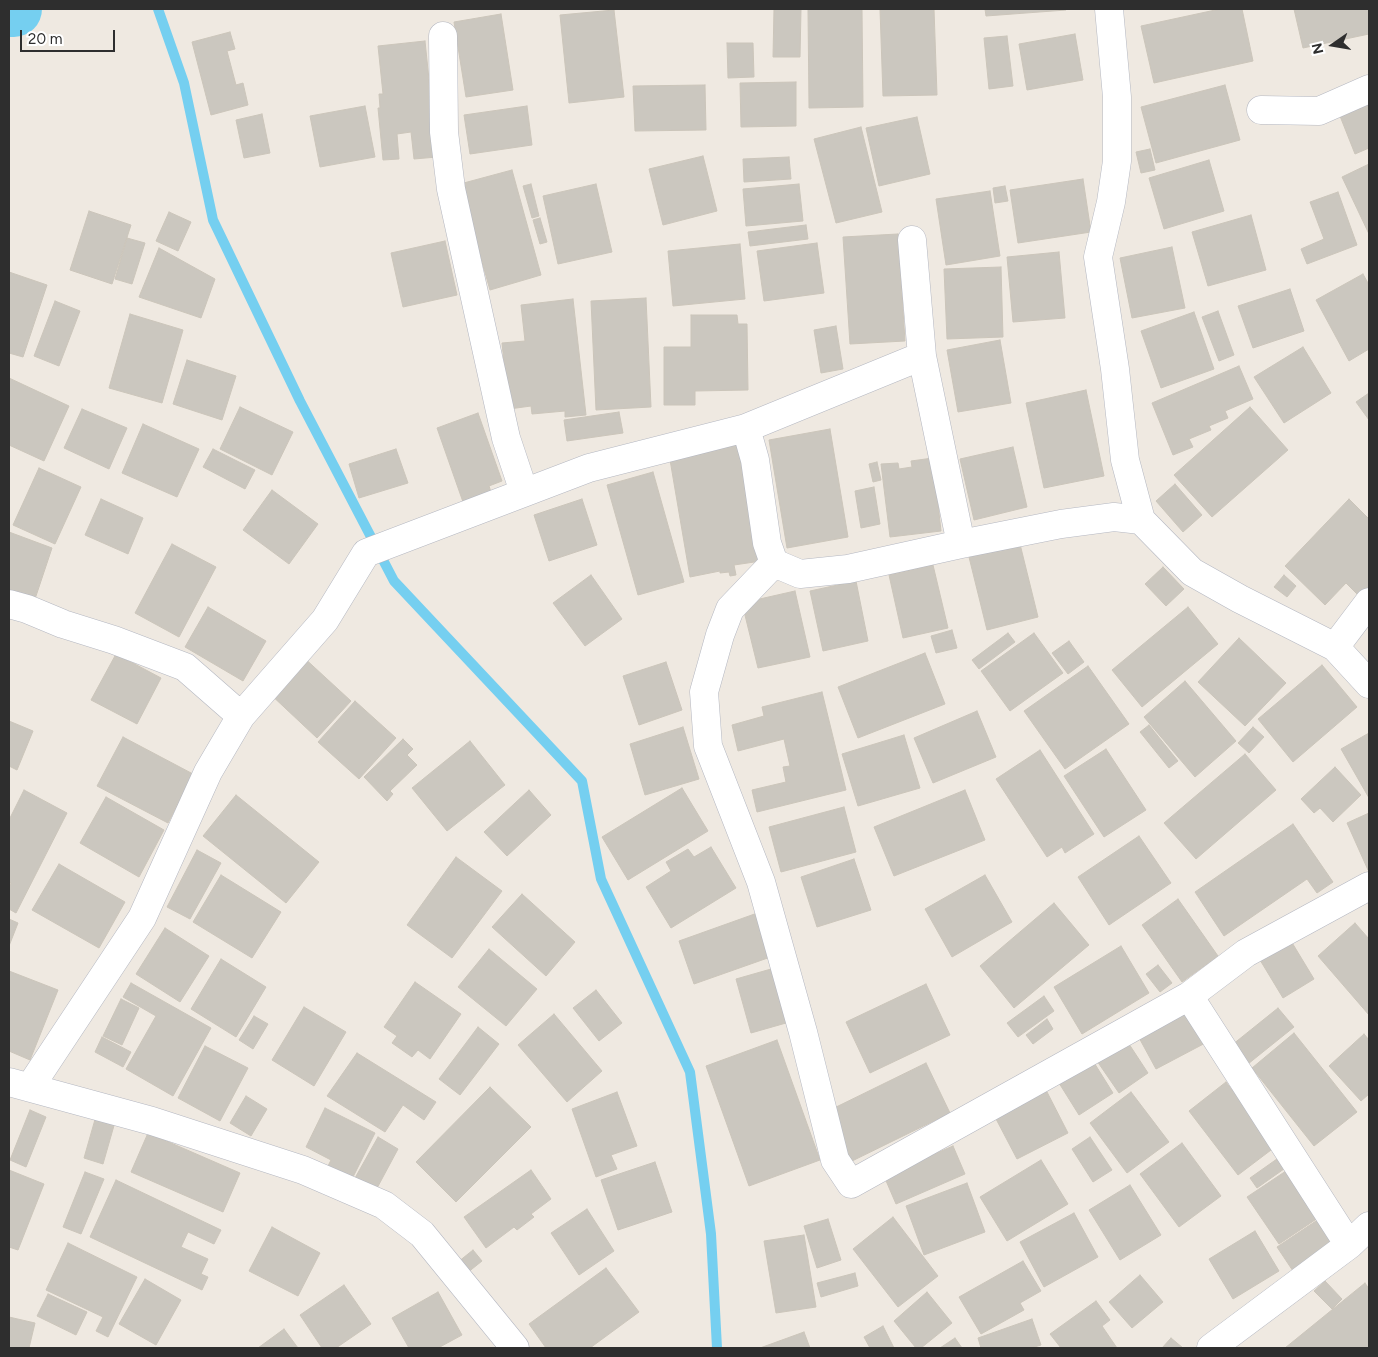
<!DOCTYPE html>
<style>
body{margin:0}
#map{position:relative;width:1378px;height:1357px;overflow:hidden;background:#efe9e1;font-family:Figtree,sans-serif}
canvas{display:block}
.frame{position:absolute;inset:0;border:10px solid #2e2e2e;pointer-events:none}
.north{position:absolute;left:1308px;top:20px;width:50px;height:50px;-webkit-text-stroke:4px #fff;paint-order:stroke;rotate:257deg;font-size:14px;font-weight:700;line-height:20px;text-align:center;color:#2e2e2e}
.north::after{content:'';display:block;margin:auto;width:18px;height:22px;background:#2e2e2e;clip-path:polygon(50% 0,100% 100%,50% 72%,0 100%)}
.scale{position:absolute;left:20px;top:30px;width:95px;height:22px;box-sizing:border-box;border:2px solid #2e2e2e;border-top:0;padding-left:6px;font-size:15px;line-height:18px;white-space:nowrap;color:#2e2e2e;-webkit-text-stroke:4px #fff;paint-order:stroke}
</style>
<div id="map">
<canvas width="1378" height="1357"></canvas>
<div class="frame"></div>
<div class="north">N</div>
<div class="scale">20 m</div>
</div>
<script>
const ctx = document.querySelector('canvas').getContext('2d');
ctx.lineJoin = 'round';
const poly = rows => new Path2D(rows.map(r => 'M' + r).join(''));
function strokePath(path, color, width, dash) { ctx.strokeStyle = color; ctx.lineWidth = width; ctx.lineCap = dash ? 'butt' : 'round'; ctx.setLineDash(dash || []); ctx.stroke(path); }
function paint(path, color) { ctx.fillStyle = color; ctx.fill(path, 'evenodd'); }
const stream = poly([
 [158,9,184,83,213,220,300,401,394,581,582,781,601,879,690,1072,711,1234,717,1348]
]);
const river = poly([
 [9,9,14,9]
]);
const building = poly([
 [774,9,801,9,800,57,773,57,774,9],
 [808,9,862,9,863,107,809,108,808,9],
 [880,9,934,9,937,95,883,96,880,9],
 [985,9,1066,9,1066,10,986,16,985,9],
 [1220,9,1242,9,1253,61,1154,83,1141,26,1220,9],
 [1294,9,1369,9,1369,34,1303,48,1294,9],
 [614,10,624,97,569,103,560,15,614,10],
 [501,14,513,90,466,97,454,22,501,14],
 [230,32,235,49,227,51,236,85,243,83,248,105,211,115,192,42,230,32],
 [1075,34,1083,80,1027,90,1019,44,1075,34],
 [1007,36,1013,86,989,89,984,38,1007,36],
 [425,41,437,157,414,159,411,132,397,134,399,159,383,160,378,108,380,108,379,94,383,94,378,46,425,41],
 [727,43,753,43,754,77,728,78,727,43],
 [796,82,796,126,741,127,740,83,796,82],
 [705,85,706,130,635,131,633,86,705,85],
 [1225,85,1240,140,1156,163,1141,107,1225,85],
 [1369,98,1369,148,1355,154,1338,111,1369,98],
 [365,106,375,157,320,167,310,116,365,106],
 [527,106,532,145,470,154,464,115,527,106],
 [262,114,270,153,244,158,236,120,262,114],
 [917,117,930,174,879,186,866,128,917,117],
 [861,127,882,212,836,223,814,139,861,127],
 [1150,149,1155,170,1141,173,1136,152,1150,149],
 [703,156,717,211,663,225,649,169,703,156],
 [789,157,791,179,744,182,743,159,789,157],
 [1209,160,1224,211,1164,229,1149,178,1209,160],
 [1369,164,1369,234,1342,177,1369,164],
 [512,170,541,275,490,290,460,184,512,170],
 [1083,179,1091,232,1018,243,1010,190,1083,179],
 [531,184,539,216,532,218,523,186,531,184],
 [596,184,612,252,558,264,543,196,596,184],
 [799,184,803,221,746,226,743,189,799,184],
 [1005,186,1008,201,995,203,993,188,1005,186],
 [990,191,1000,256,946,265,936,199,990,191],
 [1338,192,1357,245,1307,264,1301,249,1324,239,1310,202,1338,192],
 [89,211,131,225,112,284,70,270,89,211],
 [169,212,191,222,178,251,156,241,169,212],
 [1251,215,1266,270,1208,286,1192,232,1251,215],
 [540,218,547,242,540,244,533,220,540,218],
 [806,225,808,239,750,246,748,232,806,225],
 [898,234,905,341,850,344,843,237,898,234],
 [127,238,145,243,132,284,115,279,127,238],
 [445,241,457,295,403,307,391,253,445,241],
 [817,243,824,293,764,301,757,251,817,243],
 [740,244,745,299,673,306,668,251,740,244],
 [1172,247,1185,308,1132,318,1120,258,1172,247],
 [159,248,215,279,201,318,139,297,159,248],
 [1059,252,1065,318,1013,322,1007,257,1059,252],
 [1001,267,1003,337,947,339,944,269,1001,267],
 [9,272,47,285,23,357,9,353,9,272],
 [1363,274,1369,285,1369,349,1349,361,1316,300,1363,274],
 [1290,289,1304,331,1253,348,1238,306,1290,289],
 [646,298,651,407,596,410,591,301,646,298],
 [573,299,586,415,565,417,565,411,532,414,531,406,509,409,502,343,525,341,521,305,573,299],
 [55,301,80,311,59,366,34,356,55,301],
 [1218,311,1234,355,1219,361,1202,317,1218,311],
 [1194,312,1214,369,1161,388,1141,331,1194,312],
 [130,314,183,330,162,403,109,388,130,314],
 [691,315,737,315,738,324,747,324,748,390,695,391,695,405,664,405,664,347,691,347,691,315],
 [836,326,843,369,821,373,814,330,836,326],
 [1000,340,1011,403,958,412,947,350,1000,340],
 [1303,347,1331,393,1284,423,1254,377,1303,347],
 [187,360,236,376,222,420,173,404,187,360],
 [1239,366,1253,399,1225,411,1228,418,1209,426,1211,430,1189,439,1193,447,1173,455,1152,403,1239,366],
 [9,378,69,406,44,461,9,445,9,378],
 [1086,390,1104,476,1044,488,1026,403,1086,390],
 [1369,393,1369,420,1356,402,1369,393],
 [240,407,293,432,272,475,220,449,240,407],
 [1250,407,1288,450,1212,517,1174,475,1250,407],
 [82,409,127,428,109,469,64,448,82,409],
 [619,412,623,433,567,441,564,420,619,412],
 [478,413,502,481,489,486,491,492,463,502,437,428,478,413],
 [143,424,199,449,177,497,122,473,143,424],
 [830,429,848,537,787,548,769,440,830,429],
 [741,442,761,561,734,565,736,575,730,576,729,572,720,573,720,571,690,577,669,454,741,442],
 [1013,447,1027,507,974,520,960,459,1013,447],
 [213,449,255,470,245,489,203,467,213,449],
 [396,449,408,483,359,498,349,464,396,449],
 [933,458,941,531,890,537,881,464,898,463,899,469,912,467,911,461,933,458],
 [877,462,881,480,873,482,869,464,877,462],
 [39,468,81,487,55,544,13,525,39,468],
 [653,472,684,582,638,595,607,485,653,472],
 [1175,484,1202,515,1183,532,1156,501,1175,484],
 [874,487,880,524,861,528,855,491,874,487],
 [272,490,318,524,289,564,243,530,272,490],
 [101,499,143,518,128,554,85,535,101,499],
 [582,499,597,545,549,561,534,515,582,499],
 [1349,499,1369,519,1369,587,1360,597,1346,583,1325,605,1285,566,1349,499],
 [9,532,52,548,35,599,9,590,9,532],
 [172,544,216,567,179,637,135,613,172,544],
 [1020,544,1038,617,987,630,969,557,1020,544],
 [933,565,948,628,903,638,889,575,933,565],
 [1163,567,1184,589,1166,606,1145,584,1163,567],
 [591,575,622,619,585,646,553,603,591,575],
 [1284,575,1296,586,1287,597,1274,587,1284,575],
 [856,581,868,641,823,651,810,591,856,581],
 [795,591,810,657,758,668,742,603,795,591],
 [208,607,266,641,243,681,185,647,208,607],
 [1188,607,1218,644,1142,707,1112,670,1188,607],
 [952,630,957,648,936,653,931,636,952,630],
 [1008,633,1015,642,979,669,972,660,1008,633],
 [1034,633,1063,673,1010,711,981,671,1034,633],
 [1239,638,1286,683,1245,726,1198,682,1239,638],
 [1069,641,1084,662,1068,674,1052,653,1069,641],
 [925,653,945,704,858,738,838,687,925,653],
 [116,654,161,678,137,724,91,700,116,654],
 [301,655,351,701,317,738,268,692,301,655],
 [666,662,682,710,639,725,623,676,666,662],
 [1322,665,1357,707,1293,762,1258,719,1322,665],
 [1088,666,1129,724,1065,769,1024,711,1088,666],
 [1185,681,1236,741,1195,777,1144,717,1185,681],
 [822,692,846,790,757,812,752,790,786,782,783,767,790,766,784,739,738,751,732,725,764,716,762,707,822,692],
 [355,701,396,738,359,779,318,742,355,701],
 [977,711,996,757,933,783,914,738,977,711],
 [9,721,33,731,17,770,9,766,9,721],
 [1149,725,1178,761,1169,768,1140,732,1149,725],
 [683,727,699,779,645,795,630,744,683,727],
 [1253,727,1264,737,1249,753,1238,743,1253,727],
 [1369,733,1369,798,1341,749,1369,733],
 [904,735,920,788,858,806,842,754,904,735],
 [123,737,193,774,168,823,97,786,123,737],
 [403,739,413,749,407,755,417,765,390,791,393,794,387,801,364,777,403,739],
 [470,741,505,785,447,831,412,788,470,741],
 [1106,749,1146,810,1104,837,1064,776,1106,749],
 [1040,750,1094,834,1065,853,1062,847,1047,857,996,779,1040,750],
 [1245,754,1276,790,1196,859,1164,823,1245,754],
 [1335,767,1361,795,1333,822,1320,808,1314,813,1301,799,1335,767],
 [682,788,708,831,628,880,602,837,682,788],
 [24,790,67,813,16,913,9,909,9,887,11,883,9,881,9,820,24,790],
 [529,790,551,815,507,856,484,832,529,790],
 [965,790,985,840,894,876,874,827,965,790],
 [236,795,319,862,286,903,203,836,236,795],
 [106,797,164,830,139,877,80,843,106,797],
 [844,807,856,852,781,872,769,827,844,807],
 [1369,813,1369,870,1368,870,1347,823,1369,813],
 [1293,824,1333,882,1317,893,1307,879,1224,936,1195,892,1293,824],
 [1139,836,1171,883,1109,925,1078,877,1139,836],
 [711,847,736,888,671,928,646,887,671,871,666,862,688,849,694,857,711,847],
 [197,850,221,863,190,919,167,907,197,850],
 [456,857,502,891,452,958,407,925,456,857],
 [854,859,871,910,817,927,801,877,854,859],
 [59,864,125,902,99,948,32,910,59,864],
 [221,875,281,912,252,958,193,922,221,875],
 [985,875,1012,922,952,957,925,909,985,875],
 [522,894,575,942,546,976,492,927,522,894],
 [1178,899,1218,956,1182,982,1142,925,1178,899],
 [1054,903,1089,945,1014,1008,980,966,1054,903],
 [763,911,779,954,694,984,679,941,763,911],
 [9,919,18,923,9,946,9,919],
 [1355,923,1369,939,1369,1015,1318,956,1355,923],
 [165,928,209,956,180,1002,136,974,165,928],
 [1288,936,1314,979,1283,998,1257,955,1288,936],
 [1121,946,1149,993,1082,1034,1054,987,1121,946],
 [489,949,537,989,506,1026,458,987,489,949],
 [221,959,266,987,236,1037,191,1009,221,959],
 [1158,965,1172,983,1160,992,1146,974,1158,965],
 [778,967,793,1021,751,1033,736,979,778,967],
 [9,971,58,990,30,1060,9,1051,9,971],
 [415,982,461,1014,430,1059,418,1050,412,1057,392,1043,397,1036,384,1027,415,982],
 [131,983,211,1028,173,1096,126,1069,156,1016,123,997,131,983],
 [926,984,950,1035,870,1073,846,1022,926,984],
 [596,990,622,1023,599,1041,573,1008,596,990],
 [1044,996,1054,1011,1018,1037,1007,1023,1044,996],
 [121,999,139,1008,122,1045,103,1036,121,999],
 [1192,1004,1211,1040,1156,1069,1137,1034,1192,1004],
 [304,1007,346,1032,314,1086,272,1060,304,1007],
 [1278,1008,1294,1027,1243,1068,1227,1049,1278,1008],
 [554,1014,602,1071,567,1102,518,1045,554,1014],
 [254,1016,268,1024,253,1049,239,1040,254,1016],
 [1047,1019,1053,1029,1033,1044,1026,1035,1047,1019],
 [478,1027,499,1044,460,1095,439,1079,478,1027],
 [1294,1033,1357,1112,1314,1146,1252,1068,1294,1033],
 [1364,1034,1369,1040,1369,1094,1361,1101,1329,1066,1364,1034],
 [102,1037,131,1052,123,1067,95,1052,102,1037],
 [777,1040,820,1160,749,1186,706,1066,777,1040],
 [1127,1041,1148,1073,1119,1093,1097,1061,1127,1041],
 [205,1046,248,1068,220,1121,178,1098,205,1046],
 [357,1053,436,1102,424,1120,403,1105,385,1132,327,1096,357,1053],
 [1093,1061,1113,1093,1079,1115,1059,1083,1093,1061],
 [926,1063,950,1113,850,1162,826,1112,926,1063],
 [1226,1082,1275,1147,1238,1175,1189,1111,1226,1082],
 [490,1087,531,1127,456,1202,416,1162,490,1087],
 [1046,1090,1068,1133,1017,1159,995,1117,1046,1090],
 [617,1092,637,1146,611,1155,617,1169,596,1177,572,1109,617,1092],
 [1131,1092,1169,1142,1127,1173,1090,1123,1131,1092],
 [246,1096,267,1109,251,1136,230,1123,246,1096],
 [325,1108,375,1133,352,1179,328,1166,331,1160,306,1147,325,1108],
 [30,1110,46,1117,26,1167,10,1160,30,1110],
 [96,1116,115,1122,103,1164,84,1158,96,1116],
 [148,1133,240,1173,223,1212,131,1172,148,1133],
 [378,1137,398,1149,376,1190,355,1178,378,1137],
 [1090,1137,1112,1170,1093,1182,1072,1149,1090,1137],
 [1182,1143,1221,1196,1179,1227,1140,1174,1182,1143],
 [953,1146,965,1174,896,1204,884,1176,953,1146],
 [1284,1154,1291,1164,1257,1188,1250,1178,1284,1154],
 [1041,1160,1068,1204,1007,1241,980,1197,1041,1160],
 [655,1162,672,1212,618,1230,601,1180,655,1162],
 [1292,1167,1324,1214,1279,1244,1247,1197,1292,1167],
 [9,1170,44,1184,18,1250,9,1247,9,1170],
 [531,1170,551,1199,531,1214,534,1217,517,1230,514,1227,486,1248,464,1217,531,1170],
 [85,1172,104,1179,81,1234,63,1227,85,1172],
 [116,1180,221,1230,214,1244,188,1232,181,1247,208,1259,201,1274,208,1277,202,1290,90,1237,116,1180],
 [967,1183,985,1232,924,1255,906,1206,967,1183],
 [1130,1185,1161,1235,1120,1260,1089,1210,1130,1185],
 [587,1209,614,1251,579,1275,551,1233,587,1209],
 [1074,1213,1098,1257,1044,1287,1020,1242,1074,1213],
 [893,1217,938,1276,898,1307,853,1249,893,1217],
 [1322,1217,1338,1241,1293,1271,1277,1247,1322,1217],
 [828,1219,841,1260,817,1268,804,1226,828,1219],
 [272,1227,320,1253,298,1296,249,1271,272,1227],
 [1255,1231,1279,1271,1233,1299,1209,1259,1255,1231],
 [804,1235,816,1307,776,1313,764,1241,804,1235],
 [68,1243,137,1277,108,1337,96,1331,103,1317,46,1290,68,1243],
 [473,1250,482,1261,467,1273,458,1262,473,1250],
 [1023,1261,1041,1291,1020,1303,1024,1310,981,1334,959,1297,1023,1261],
 [606,1268,639,1312,590,1348,546,1348,529,1324,606,1268],
 [855,1273,858,1286,821,1297,817,1283,855,1273],
 [1140,1275,1163,1302,1132,1328,1109,1302,1140,1275],
 [145,1279,181,1300,156,1345,119,1324,145,1279],
 [1325,1281,1342,1299,1332,1309,1314,1291,1325,1281],
 [1365,1283,1369,1289,1369,1348,1285,1348,1365,1283],
 [344,1285,371,1324,336,1348,322,1348,300,1315,344,1285],
 [438,1292,462,1335,438,1348,409,1348,392,1318,438,1292],
 [927,1292,952,1323,921,1348,916,1348,894,1321,927,1292],
 [48,1294,87,1312,76,1335,37,1316,48,1294],
 [1096,1301,1110,1320,1102,1326,1117,1348,1061,1348,1050,1334,1096,1301],
 [9,1317,35,1323,29,1348,9,1348,9,1317],
 [1032,1319,1041,1345,1031,1348,981,1348,978,1338,1032,1319],
 [883,1326,894,1348,870,1348,864,1337,883,1326],
 [284,1329,298,1348,258,1348,284,1329],
 [804,1332,810,1348,760,1348,804,1332],
 [955,1338,962,1348,940,1348,955,1338],
 [1171,1338,1183,1348,1162,1348,1171,1338]
]);
const minor = poly([
 [1109,9,1117,97,1117,161,1111,202,1098,257,1115,369,1125,460,1141,520,1192,572,1240,599,1335,647,1369,684],
 [443,36,444,132,451,189,506,438,524,492],
 [1261,110,1319,111,1369,89],
 [912,240,922,356,961,544],
 [746,428,755,460,767,543,774,563,800,574,848,569,961,544,1061,524,1114,517,1141,520],
 [774,563,730,609,720,635,704,692,708,746,761,882,803,1032,835,1160,851,1184,1189,996,1246,953,1369,886],
 [9,604,27,609,63,624,114,640,185,667,241,716],
 [1335,647,1369,602],
 [1189,996,1349,1245],
 [9,1082,152,1121,303,1170,384,1205,422,1234,515,1348],
 [30,1087,142,918,208,772,241,716,325,620,366,553,589,468,746,428,922,356],
 [1211,1348,1349,1245,1369,1226]
]);
strokePath(stream, '#75cff0', 10);
strokePath(river, '#75cff0', 56);
paint(building, '#cbc7bf');
strokePath(building, '#cbc5ba', 1);
strokePath(minor, '#b4b7c1', 29);
strokePath(minor, '#fff', 28);
</script>
